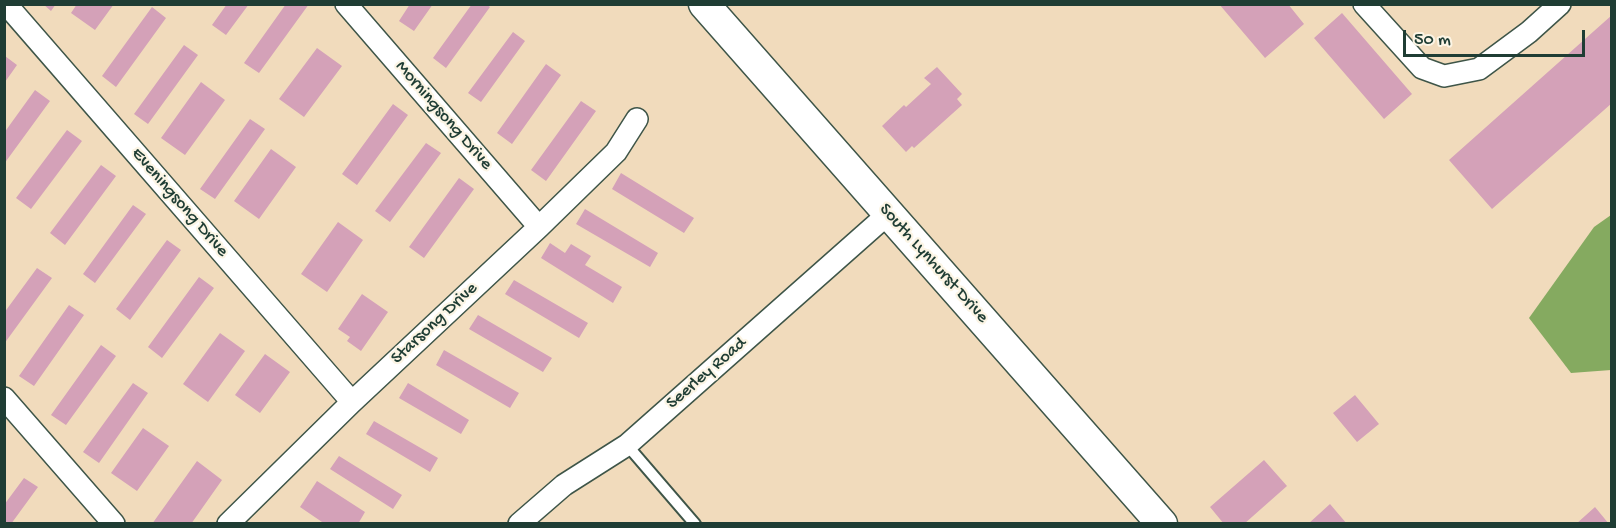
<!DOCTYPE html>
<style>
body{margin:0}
#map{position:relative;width:1616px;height:528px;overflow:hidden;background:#f1dbbc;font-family:"Gochi Hand",sans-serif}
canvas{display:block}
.frame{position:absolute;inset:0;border:6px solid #1f3d34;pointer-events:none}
.scale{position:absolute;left:1403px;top:30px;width:182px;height:27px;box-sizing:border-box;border:3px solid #1f3d34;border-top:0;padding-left:8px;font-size:18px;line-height:21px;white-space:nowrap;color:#1f3d34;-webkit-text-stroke:4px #fcf5e5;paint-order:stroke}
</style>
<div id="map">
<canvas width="1616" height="528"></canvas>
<div class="frame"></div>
<div class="scale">50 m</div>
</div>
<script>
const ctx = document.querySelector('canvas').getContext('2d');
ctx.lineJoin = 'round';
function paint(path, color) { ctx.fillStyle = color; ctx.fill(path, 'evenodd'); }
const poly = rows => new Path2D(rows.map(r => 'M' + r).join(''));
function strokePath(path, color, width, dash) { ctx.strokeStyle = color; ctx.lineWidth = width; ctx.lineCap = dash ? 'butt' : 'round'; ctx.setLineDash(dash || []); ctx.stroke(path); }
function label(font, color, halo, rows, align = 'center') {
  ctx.font = font + ' "Gochi Hand",sans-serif'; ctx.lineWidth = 4.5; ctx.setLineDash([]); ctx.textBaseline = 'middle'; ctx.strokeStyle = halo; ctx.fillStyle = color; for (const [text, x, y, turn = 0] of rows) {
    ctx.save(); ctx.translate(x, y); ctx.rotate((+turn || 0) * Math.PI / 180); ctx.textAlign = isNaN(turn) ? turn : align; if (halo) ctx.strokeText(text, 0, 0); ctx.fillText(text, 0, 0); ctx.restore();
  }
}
const forest = poly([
 [1611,215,1611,370,1571,373,1529,318,1594,227]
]);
const building = poly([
 [43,4,56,4,51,11],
 [77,4,114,4,95,30,71,13],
 [227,4,249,4,226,35,212,25],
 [286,4,309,4,259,73,244,63],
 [410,4,433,4,414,31,399,21],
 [472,4,486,4,490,7,446,68,433,58],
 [1219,4,1288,4,1304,24,1265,58],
 [152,7,166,18,116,87,102,76],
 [1342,13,1412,94,1384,119,1314,38],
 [1612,15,1612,103,1492,209,1449,160],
 [513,32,525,41,481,102,468,93],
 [184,45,198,55,148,124,134,114],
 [317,48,342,66,304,117,279,99],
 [5,56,17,65,5,82],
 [546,64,561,75,512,144,497,133],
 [937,67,962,94,957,99,962,105,914,148,912,146,906,152,882,126,904,105,906,107,931,84,924,78],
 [201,82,225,100,185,155,161,138],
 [35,90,50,101,4,164,4,133],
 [581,101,596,111,546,181,531,170],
 [393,104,408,115,357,185,342,174],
 [250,119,265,129,215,199,200,189],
 [67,130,82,141,31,209,16,198],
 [426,143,441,153,390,222,375,211],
 [271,149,296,167,259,219,234,201],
 [101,165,116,176,65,245,50,233],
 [621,173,694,218,684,233,612,189],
 [459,178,474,189,424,258,409,247],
 [133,205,146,214,95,283,83,274],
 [585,209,658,253,650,267,576,224],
 [338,222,363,240,327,292,301,274],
 [167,240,181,250,130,320,116,309],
 [550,243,565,253,571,244,591,256,585,265,622,287,613,303,541,258],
 [37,268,52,278,4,344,4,313],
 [199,277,214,288,162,358,148,347],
 [514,280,588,323,579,338,505,294],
 [362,294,388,312,361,351,347,341,350,337,338,329],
 [69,305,84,315,34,386,19,376],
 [478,315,552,358,543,372,469,329],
 [220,333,245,351,208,402,183,384],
 [101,345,116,356,66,425,51,415],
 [444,350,519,393,510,408,436,365],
 [265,354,290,372,260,413,235,395],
 [133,383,148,393,99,463,83,452],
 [408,383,469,420,461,434,399,398],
 [1355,395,1379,424,1357,442,1333,413],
 [374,421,438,458,430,472,366,434],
 [143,428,169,446,137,491,111,473],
 [339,456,402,495,393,509,330,469],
 [1264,460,1287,486,1244,524,1224,524,1210,507],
 [197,461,222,480,191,524,152,524],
 [24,478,38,487,11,524,4,524,4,505],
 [317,481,365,512,358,524,325,524,300,507],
 [1330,504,1347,524,1308,524],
 [1595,507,1609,524,1576,524]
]);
const lane = poly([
 [627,445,695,524]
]);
const street = poly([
 [6,4,352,402],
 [346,4,539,227],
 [1364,4,1422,68,1444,76,1479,69,1529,32,1560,4],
 [4,398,114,524],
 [228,524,352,402,539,227,616,152,637,119],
 [519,524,564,485,627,445,888,214]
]);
const secondary = poly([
 [704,4,1162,524]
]);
const streetNames = [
 ["Morningsong Drive",443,116,49],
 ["Eveningsong Drive",179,203,49],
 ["South Lynhurst Drive",933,264,48],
 ["Starsong Drive",435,324,-43],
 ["Seerley Road",707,374,-41]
];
paint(forest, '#85aa60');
paint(building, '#d4a1b8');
strokePath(lane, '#3e5548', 14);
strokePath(street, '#3e5548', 24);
strokePath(secondary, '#3e5548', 33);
strokePath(lane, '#fff', 10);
strokePath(street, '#fff', 21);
strokePath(secondary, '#fff', 30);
label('18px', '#1f3d34', '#fcf5e5', streetNames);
</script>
